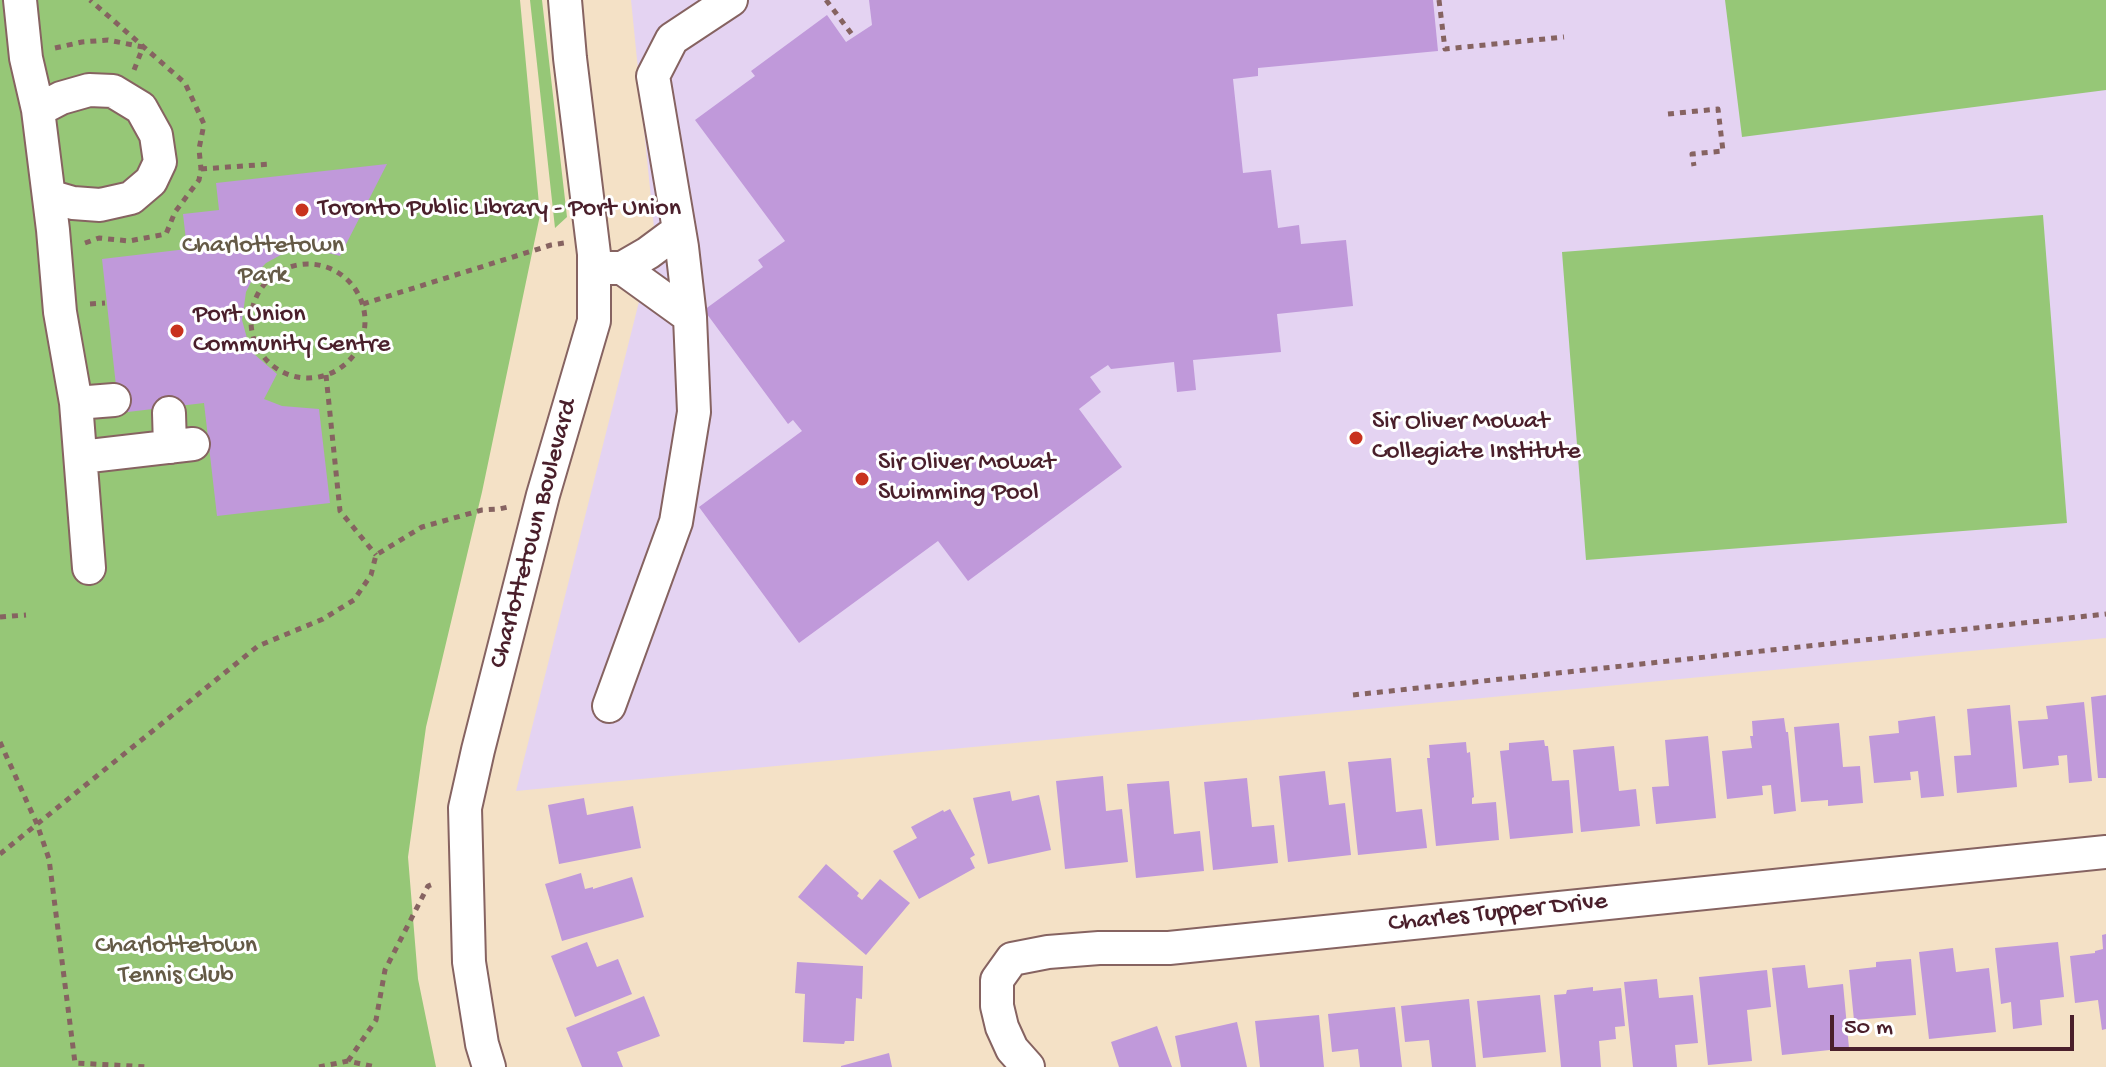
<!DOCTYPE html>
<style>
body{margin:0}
#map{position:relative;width:2106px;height:1067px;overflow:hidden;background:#f4e1c6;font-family:"Gochi Hand",sans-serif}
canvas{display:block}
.scale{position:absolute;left:1830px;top:1015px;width:244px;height:36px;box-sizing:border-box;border:4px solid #4a1f2b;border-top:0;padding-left:10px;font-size:24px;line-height:28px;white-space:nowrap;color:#4a1f2b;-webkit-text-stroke:6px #fff;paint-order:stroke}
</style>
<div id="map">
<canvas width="2106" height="1067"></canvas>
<div class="scale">50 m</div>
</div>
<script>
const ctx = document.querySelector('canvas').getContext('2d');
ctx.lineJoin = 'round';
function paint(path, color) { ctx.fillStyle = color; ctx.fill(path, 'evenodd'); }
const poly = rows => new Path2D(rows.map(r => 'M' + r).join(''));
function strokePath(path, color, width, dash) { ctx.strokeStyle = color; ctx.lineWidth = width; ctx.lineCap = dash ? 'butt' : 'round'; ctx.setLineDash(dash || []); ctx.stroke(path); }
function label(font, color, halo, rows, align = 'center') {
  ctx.font = font + ' "Gochi Hand",sans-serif'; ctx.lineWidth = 6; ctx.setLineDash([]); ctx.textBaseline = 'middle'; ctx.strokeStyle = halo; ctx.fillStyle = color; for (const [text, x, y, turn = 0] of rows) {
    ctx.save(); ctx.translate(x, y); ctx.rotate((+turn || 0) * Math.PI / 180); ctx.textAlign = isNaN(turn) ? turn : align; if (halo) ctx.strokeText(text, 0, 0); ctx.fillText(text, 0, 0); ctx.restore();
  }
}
const built = poly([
 [631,0,2106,0,2106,638,516,791,655,238]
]);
const green = poly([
 [0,0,520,0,540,215,482,492,426,727,408,857,418,979,436,1067,0,1067],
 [530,0,542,0,567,217,555,228],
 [1725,0,2106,0,2106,90,1742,137],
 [2043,215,2067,523,1586,560,1562,252]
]);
const building = poly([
 [869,0,1433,0,1438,51,1258,68,1258,76,1233,79,1243,173,1271,170,1278,228,1299,225,1301,244,1346,240,1353,306,1277,314,1281,352,1193,360,1196,390,1177,392,1174,362,1111,369,1108,365,1090,377,1101,392,1079,409,1122,467,968,581,938,541,799,643,699,507,802,431,793,420,788,424,704,310,763,267,758,260,785,241,695,120,755,76,751,71,827,15,846,42,872,25],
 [387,164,340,256,309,248,288,251,266,263,254,276,246,292,242,320,248,342,254,354,277,374,264,399,282,406,319,409,330,503,217,516,204,403,119,413,102,259,187,249,183,214,219,210,216,183],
 [2106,695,2106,778,2098,778,2091,697],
 [2084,702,2092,781,2069,783,2067,755,2058,756,2059,765,2023,769,2018,721,2048,719,2046,706],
 [2010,705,2017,787,1957,793,1954,756,1971,755,1967,709],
 [1935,716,1944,796,1921,798,1918,771,1910,772,1911,780,1874,783,1869,736,1899,733,1898,721],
 [1784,718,1786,732,1788,732,1796,811,1774,814,1771,785,1762,786,1763,795,1727,799,1722,751,1752,748,1750,736,1753,736,1752,721],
 [1839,723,1843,767,1860,766,1863,803,1828,806,1828,800,1801,802,1794,727],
 [1708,736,1716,818,1656,824,1652,787,1669,786,1665,740],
 [1544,740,1545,746,1548,746,1552,781,1569,780,1573,833,1510,839,1500,751,1509,750,1509,743],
 [1466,742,1467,753,1470,752,1474,797,1472,798,1472,804,1496,802,1499,840,1436,846,1427,758,1430,758,1429,745],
 [1614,746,1619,791,1636,789,1640,826,1581,832,1573,750],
 [1391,758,1396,812,1422,809,1427,848,1358,855,1348,762],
 [1325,771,1329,805,1345,803,1351,855,1288,862,1279,776],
 [1103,776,1106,811,1122,809,1128,862,1065,869,1056,781],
 [1247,778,1252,827,1274,825,1278,863,1213,870,1204,782],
 [1169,781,1174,834,1200,831,1204,871,1136,878,1127,784],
 [1010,791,1012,801,1039,795,1051,850,988,864,973,798],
 [584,798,587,815,633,806,641,848,559,864,548,805],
 [950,809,975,855,970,858,975,868,919,899,893,851,917,838,911,827,943,810,944,812],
 [826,864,859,893,857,896,862,900,880,879,910,903,866,955,798,897],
 [581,873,585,889,593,887,593,889,632,877,644,917,562,941,545,884],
 [2106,934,2106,1029,2102,1030,2098,1000,2075,1003,2070,956,2095,953,2095,951,2103,949,2102,935],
 [587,942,597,967,618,959,632,994,575,1017,551,956],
 [2058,942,2064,997,2040,1000,2042,1025,2013,1029,2011,1002,2001,1004,1995,948],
 [1953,948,1956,972,1989,968,1996,1032,1929,1039,1919,952],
 [1911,959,1916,1015,1854,1020,1849,970,1876,967,1876,962],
 [797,962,863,966,862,999,856,998,854,1041,845,1041,844,1044,803,1042,805,994,795,993],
 [1805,965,1808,988,1843,984,1849,1048,1782,1055,1772,968],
 [1767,970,1771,1007,1747,1010,1752,1061,1708,1065,1699,977],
 [1657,979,1659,998,1693,995,1698,1043,1675,1045,1677,1067,1633,1067,1624,982],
 [1593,987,1593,991,1621,988,1625,1026,1615,1027,1616,1039,1599,1041,1601,1067,1561,1067,1554,995,1566,994,1567,990],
 [1540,995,1546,1052,1483,1058,1477,1001],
 [644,996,660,1036,617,1052,623,1067,582,1067,566,1028],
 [1469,999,1476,1067,1432,1067,1429,1040,1405,1042,1401,1006],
 [1395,1007,1402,1067,1360,1067,1358,1049,1332,1052,1328,1014],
 [1319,1015,1324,1067,1260,1067,1255,1021],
 [1237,1022,1247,1067,1181,1067,1175,1036],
 [1157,1026,1172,1067,1119,1067,1111,1042],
 [889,1053,892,1067,841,1067,841,1066]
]);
const path = poly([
 [826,0,854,37],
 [1439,0,1445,49,1564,37],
 [55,48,82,42,108,40,143,47,134,70],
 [1668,114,1718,109,1723,151,1692,154,1694,166],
 [201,169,271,164],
 [85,243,99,238,129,241,166,234,175,212,199,180,201,169,199,149,204,124,185,83,90,0],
 '251 321a57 57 0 1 1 114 0a57 57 0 1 1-114 0Z',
 [90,304,105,303],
 [363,304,551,245,564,243],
 [326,375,340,511,376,555],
 [0,617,26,615],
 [1353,695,2106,614],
 [0,742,37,824,49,859,75,1063,150,1067],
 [0,854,258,646,323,619,354,600,371,575,376,555,422,527,482,510,499,509,508,507],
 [348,1061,376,1020,385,970,428,886,436,883],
 [319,1067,348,1061,375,1067]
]);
const minor = poly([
 [20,0,26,58,38,110,53,230,60,312,76,403,89,568],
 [38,110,61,98,89,90,113,91,141,108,156,135,160,162,151,181,131,198,100,205,73,203,49,196],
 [594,268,622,268,648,253,679,230],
 [622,268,690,317],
 [76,403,114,400],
 [169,413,170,447],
 [81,457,193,444],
 [609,706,676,522,694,412,690,317,682,247,653,76,672,39,731,0],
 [489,1067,482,1044,469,962,465,808,478,750,543,495,594,321,594,254,570,58,565,0],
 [1028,1067,1012,1049,1002,1027,997,1006,997,980,1012,959,1048,952,1099,948,1169,948,2106,852]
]);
const markers = [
 [302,210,8,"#c8321e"],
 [177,331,8,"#c8321e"],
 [1356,438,8,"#c8321e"],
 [862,479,8,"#c8321e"]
];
const poiNames = [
 ["Toronto Public Library - Port Union",318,210],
 ["Port Union",193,316],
 ["Community Centre",193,346],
 ["Sir Oliver Mowat",1372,423],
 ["Collegiate Institute",1372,453],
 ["Sir Oliver Mowat",878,464],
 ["Swimming Pool",878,494]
];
const parkNames = [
 ["Charlottetown",263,247],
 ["Park",263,277],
 ["Charlottetown",176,947],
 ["Tennis Club",176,977]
];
const streetNames = [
 ["Charlottetown Boulevard",535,534,-75],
 ["Charles Tupper Drive",1498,914,-6]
];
paint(built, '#e4d3f2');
paint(green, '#96c777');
paint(building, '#c099da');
strokePath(minor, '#866361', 36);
strokePath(path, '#866361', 5, [6, 6]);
strokePath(minor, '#fff', 32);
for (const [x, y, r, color] of markers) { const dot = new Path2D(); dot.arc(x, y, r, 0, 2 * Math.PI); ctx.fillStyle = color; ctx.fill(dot); strokePath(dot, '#fff', 3); }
label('26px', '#4a1f2b', '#fff', poiNames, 'left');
label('26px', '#655a46', '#fff', parkNames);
label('26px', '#4a1f2b', '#fff', streetNames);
</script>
